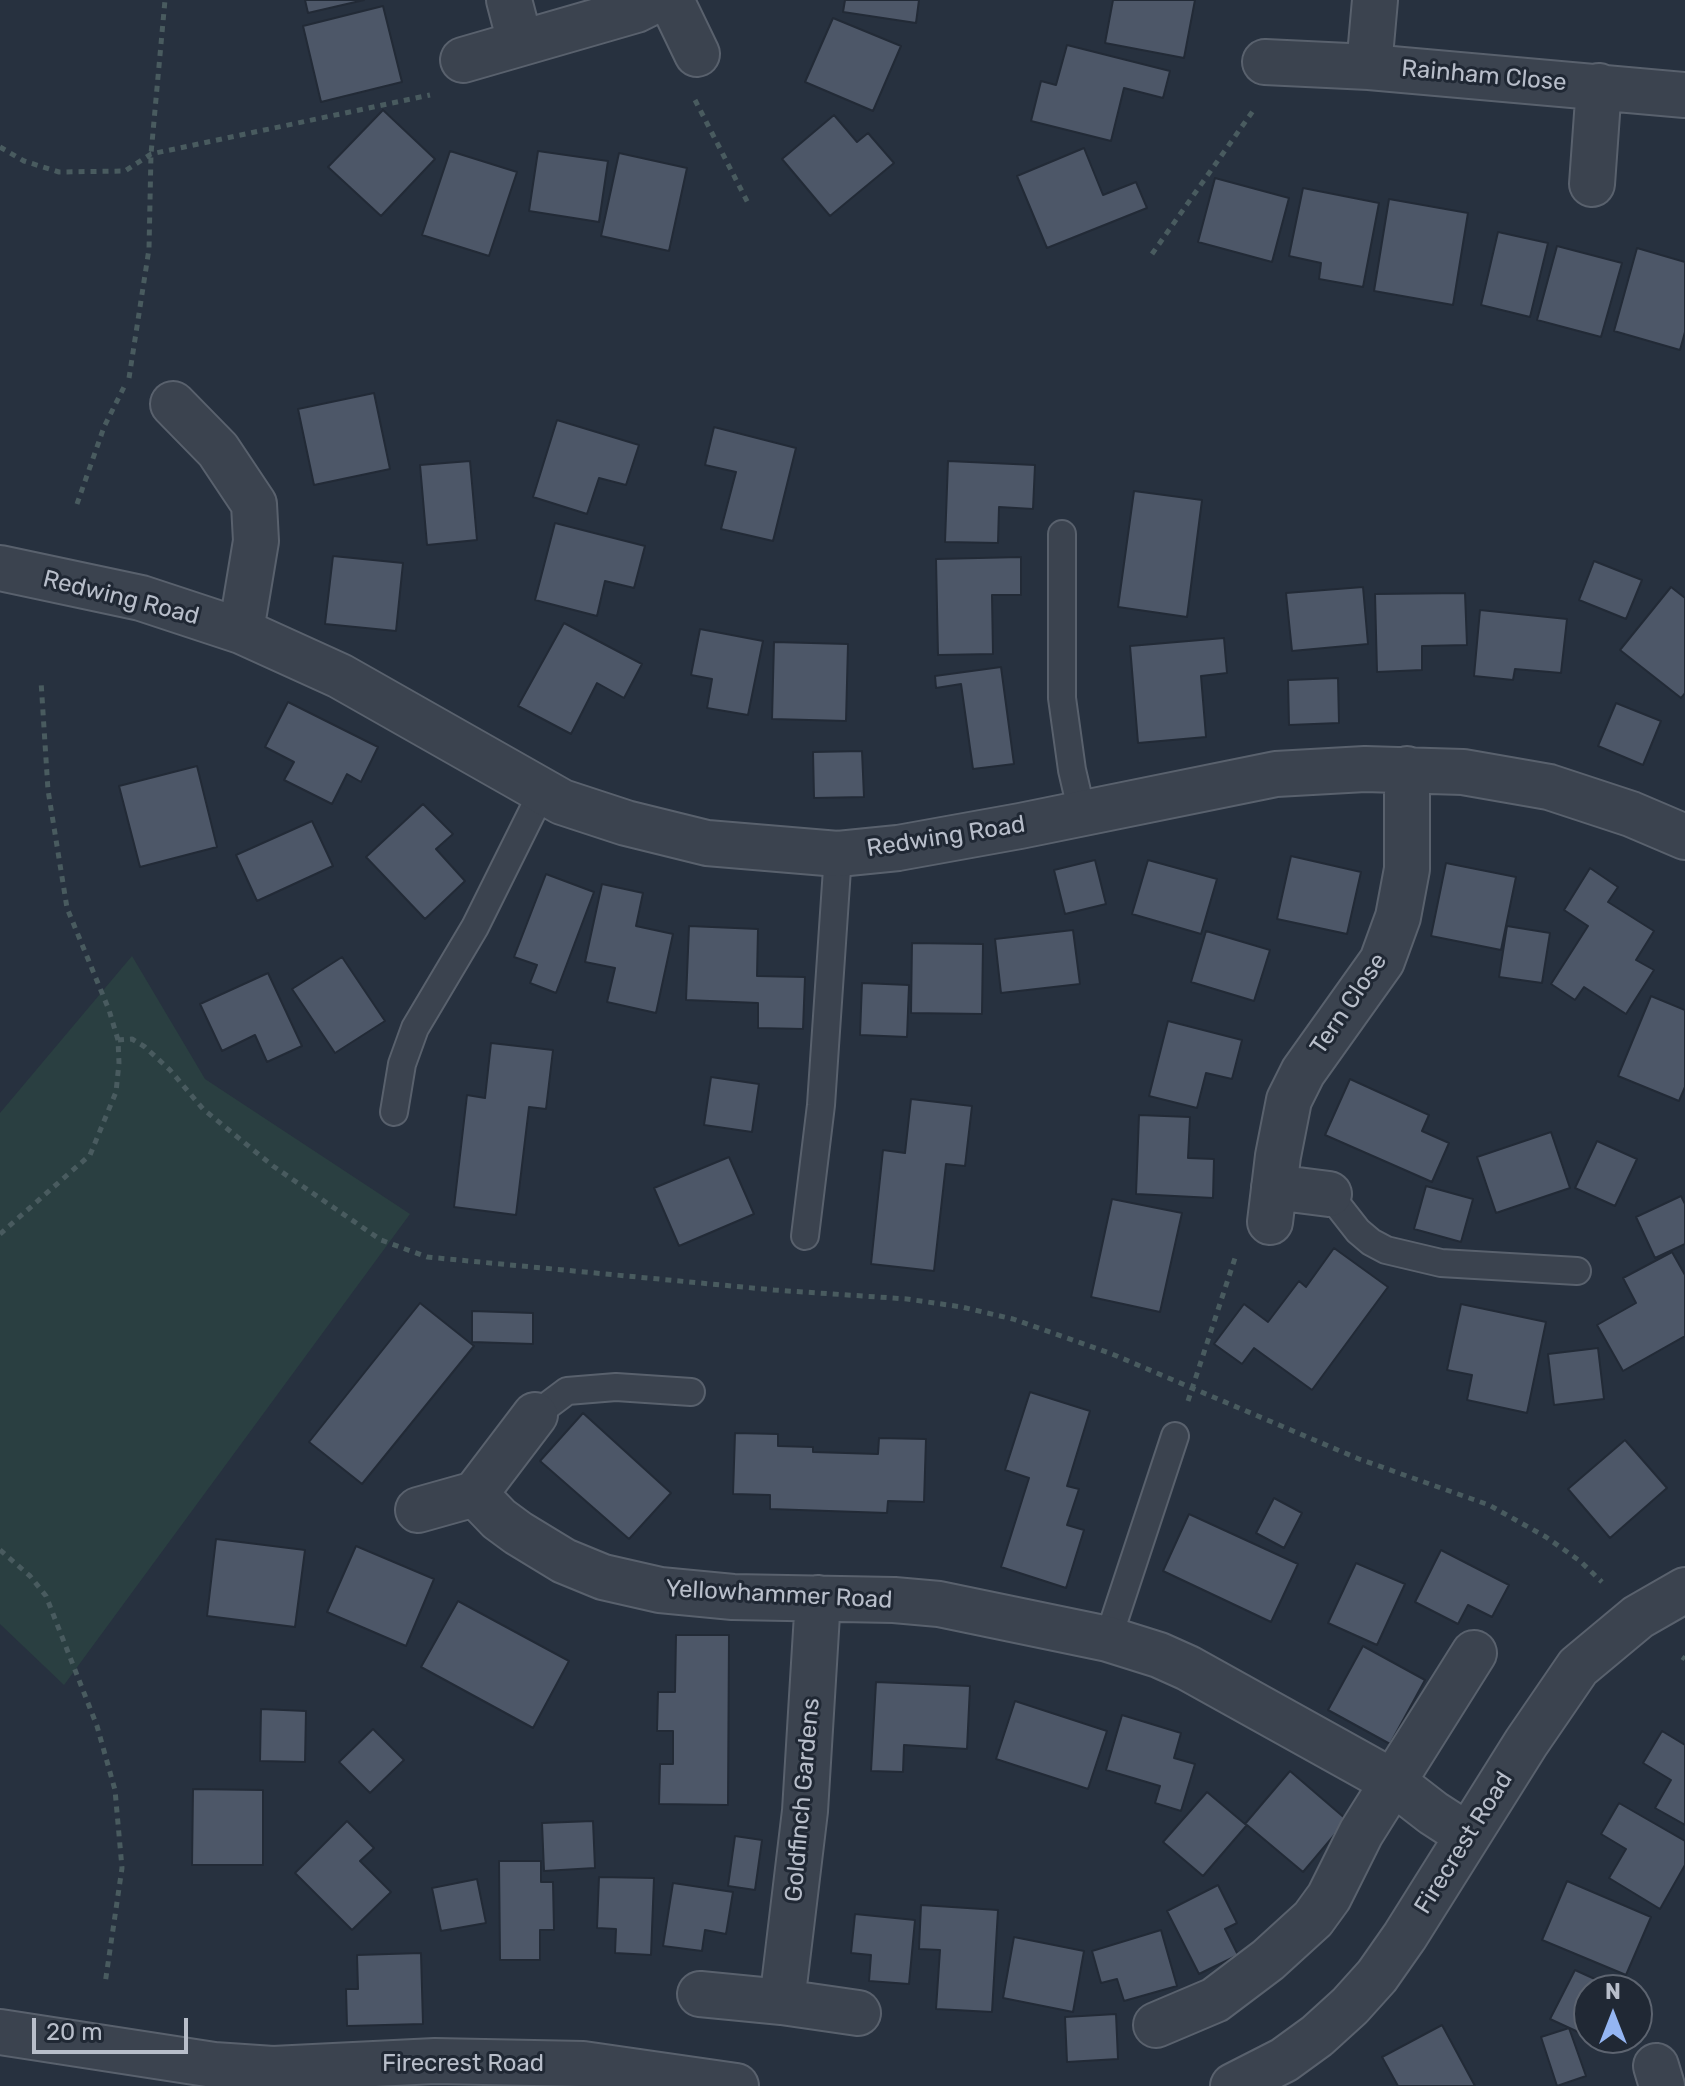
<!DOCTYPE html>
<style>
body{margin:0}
#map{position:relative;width:1685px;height:2086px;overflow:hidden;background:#27313f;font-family:Rubik,sans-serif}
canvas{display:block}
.north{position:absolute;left:1573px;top:1974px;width:80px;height:80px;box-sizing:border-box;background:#202834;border:2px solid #5d6470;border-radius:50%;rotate:0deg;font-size:22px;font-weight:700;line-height:32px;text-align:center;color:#b8beca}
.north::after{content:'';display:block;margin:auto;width:28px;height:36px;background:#94b5f2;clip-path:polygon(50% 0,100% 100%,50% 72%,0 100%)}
.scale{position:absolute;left:32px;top:2018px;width:156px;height:36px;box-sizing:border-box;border:4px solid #b8beca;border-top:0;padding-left:10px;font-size:24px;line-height:28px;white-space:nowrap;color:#b8beca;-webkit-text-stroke:6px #202834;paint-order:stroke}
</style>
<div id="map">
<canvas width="1685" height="2086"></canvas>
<div class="north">N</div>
<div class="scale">20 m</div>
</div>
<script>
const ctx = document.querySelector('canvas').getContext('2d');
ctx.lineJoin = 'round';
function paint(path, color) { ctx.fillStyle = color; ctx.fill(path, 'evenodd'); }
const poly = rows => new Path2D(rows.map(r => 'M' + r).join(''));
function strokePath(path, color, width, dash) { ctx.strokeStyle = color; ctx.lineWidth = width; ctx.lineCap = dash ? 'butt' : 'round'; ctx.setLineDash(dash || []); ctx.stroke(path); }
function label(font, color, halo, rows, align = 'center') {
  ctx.font = font + ' Rubik,sans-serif'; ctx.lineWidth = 6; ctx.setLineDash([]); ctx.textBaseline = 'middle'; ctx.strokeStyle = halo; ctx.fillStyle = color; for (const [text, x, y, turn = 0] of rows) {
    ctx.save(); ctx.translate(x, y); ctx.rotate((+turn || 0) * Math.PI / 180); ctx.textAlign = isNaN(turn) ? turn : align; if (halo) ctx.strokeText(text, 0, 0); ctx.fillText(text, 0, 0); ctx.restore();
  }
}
const green = poly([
 [132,956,205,1079,410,1214,64,1685,0,1624,0,1113]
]);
const building = poly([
 [305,0,364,0,308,13,305,0],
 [845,0,919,0,916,23,843,12,845,0],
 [1113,0,1195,0,1184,58,1105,43,1113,0],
 [383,6,402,82,321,102,303,26,383,6],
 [833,18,901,46,873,111,805,82,833,18],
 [1067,45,1170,71,1163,98,1124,88,1111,141,1031,121,1041,81,1056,85,1067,45],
 [383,110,435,159,381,216,328,167,383,110],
 [834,115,857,142,868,133,894,163,830,216,782,159,834,115],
 [1084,148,1103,195,1136,182,1147,208,1047,248,1017,176,1084,148],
 [450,151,517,172,489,256,422,235,450,151],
 [538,151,608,161,599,222,529,211,538,151],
 [619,153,687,168,669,251,601,236,619,153],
 [1215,178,1289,198,1272,262,1198,242,1215,178],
 [1303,188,1379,203,1363,287,1319,279,1321,263,1289,256,1303,188],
 [1389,199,1468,213,1453,305,1374,291,1389,199],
 [1498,232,1548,243,1530,317,1481,305,1498,232],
 [1557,246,1622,263,1601,337,1537,320,1557,246],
 [1637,248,1685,262,1685,332,1680,350,1614,331,1637,248],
 [374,393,390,469,314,485,298,409,374,393],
 [557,420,639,445,626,485,599,478,587,514,533,497,557,420],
 [714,427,796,448,773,541,721,529,736,472,705,465,714,427],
 [470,461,477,540,427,545,420,465,470,461],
 [948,461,1035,465,1033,509,999,507,998,543,945,542,948,461],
 [1134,491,1202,500,1187,617,1118,607,1134,491],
 [555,523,645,546,634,588,605,581,597,616,535,600,555,523],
 [333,556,403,563,396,631,325,624,333,556],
 [1021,557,1021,595,992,595,993,654,938,655,936,559,1021,557],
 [1594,561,1642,580,1626,619,1579,600,1594,561],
 [1363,587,1368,644,1292,651,1286,593,1363,587],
 [1671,587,1685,598,1685,693,1681,698,1620,650,1671,587],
 [1465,593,1467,645,1422,646,1422,670,1377,672,1375,594,1465,593],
 [1480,610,1567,619,1561,673,1515,669,1513,680,1474,676,1480,610],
 [564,623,642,664,624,698,597,683,571,734,518,706,564,623],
 [700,629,763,641,748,715,707,708,712,679,691,675,700,629],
 [1224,638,1227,673,1201,676,1206,737,1138,743,1130,646,1224,638],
 [774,642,848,644,846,721,772,719,774,642],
 [1001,667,1014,764,973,769,961,684,936,688,935,676,1001,667],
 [1338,678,1339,723,1289,725,1288,680,1338,678],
 [288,702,378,747,361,782,347,774,332,804,284,780,294,762,265,747,288,702],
 [1616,703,1661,721,1643,765,1598,746,1616,703],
 [862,751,864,797,814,798,813,752,862,751],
 [197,766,217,847,140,867,119,786,197,766],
 [423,804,453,834,436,849,465,881,425,919,366,857,423,804],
 [312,821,333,866,257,901,236,855,312,821],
 [1291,856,1361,872,1347,934,1277,919,1291,856],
 [1095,860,1106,904,1065,914,1054,870,1095,860],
 [1148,860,1217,879,1201,934,1132,914,1148,860],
 [1446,863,1516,877,1501,950,1431,936,1446,863],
 [1590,868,1618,887,1608,902,1654,931,1636,960,1654,970,1626,1014,1584,987,1575,1000,1551,984,1588,926,1564,910,1590,868],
 [546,874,594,892,556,993,530,983,537,965,514,957,546,874],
 [602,884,643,893,636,926,673,934,656,1013,607,1002,615,968,585,962,602,884],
 [689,926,758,929,757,976,805,977,803,1029,758,1028,758,1003,686,1000,689,926],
 [1507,926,1550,933,1542,983,1499,977,1507,926],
 [1073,930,1080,984,1001,993,995,939,1073,930],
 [1206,931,1270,950,1254,1001,1191,982,1206,931],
 [912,943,983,944,982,1014,911,1013,912,943],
 [342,957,385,1021,335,1053,292,989,342,957],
 [268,973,302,1046,267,1062,255,1035,222,1051,200,1004,268,973],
 [862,983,909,985,907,1037,860,1035,862,983],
 [1651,996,1685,1010,1685,1087,1679,1101,1618,1076,1651,996],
 [1168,1021,1242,1040,1232,1079,1206,1073,1197,1108,1149,1096,1168,1021],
 [491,1043,553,1050,546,1109,529,1107,516,1215,454,1207,467,1095,485,1098,491,1043],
 [711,1077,759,1084,752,1132,704,1125,711,1077],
 [1350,1079,1429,1115,1422,1131,1449,1143,1432,1182,1325,1135,1350,1079],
 [911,1099,972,1106,965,1166,946,1164,934,1271,871,1264,883,1150,905,1153,911,1099],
 [1139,1115,1190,1117,1188,1158,1214,1159,1213,1198,1136,1194,1139,1115],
 [1551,1132,1570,1188,1496,1213,1477,1157,1551,1132],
 [1597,1141,1637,1159,1615,1206,1575,1188,1597,1141],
 [729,1157,754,1214,679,1246,654,1188,729,1157],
 [1426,1186,1473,1199,1461,1242,1414,1229,1426,1186],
 [1681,1196,1685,1204,1685,1244,1655,1258,1636,1217,1681,1196],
 [1112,1199,1182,1213,1160,1312,1091,1297,1112,1199],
 [1334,1248,1388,1287,1312,1390,1254,1348,1242,1364,1214,1344,1244,1304,1268,1322,1299,1281,1306,1287,1334,1248],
 [1672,1252,1685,1275,1685,1336,1623,1371,1597,1325,1636,1303,1623,1278,1672,1252],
 [420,1303,474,1346,362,1484,309,1442,420,1303],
 [1461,1304,1546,1322,1527,1413,1467,1400,1472,1375,1447,1370,1461,1304],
 [472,1311,533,1313,533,1344,472,1342,472,1311],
 [1598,1348,1604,1399,1554,1405,1548,1354,1598,1348],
 [1030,1392,1090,1411,1067,1486,1079,1489,1067,1525,1084,1530,1066,1588,1001,1567,1029,1478,1005,1470,1030,1392],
 [583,1413,671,1493,629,1539,540,1461,583,1413],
 [735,1433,778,1434,778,1446,813,1447,813,1452,878,1454,879,1438,926,1439,924,1502,888,1501,887,1513,770,1509,770,1495,733,1494,735,1433],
 [1625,1440,1667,1488,1610,1538,1568,1489,1625,1440],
 [1274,1498,1302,1513,1284,1548,1256,1533,1274,1498],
 [1189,1514,1298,1564,1271,1622,1163,1571,1189,1514],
 [216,1539,305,1550,295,1627,207,1616,216,1539],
 [356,1546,434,1579,406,1646,327,1612,356,1546],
 [1441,1550,1509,1585,1492,1617,1468,1605,1458,1624,1415,1602,1441,1550],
 [1356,1563,1405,1584,1377,1645,1328,1623,1356,1563],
 [458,1601,569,1661,533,1728,421,1667,458,1601],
 [676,1635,729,1635,728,1805,659,1804,660,1764,673,1764,673,1731,657,1731,658,1692,675,1692,676,1635],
 [1363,1646,1425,1680,1390,1744,1328,1710,1363,1646],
 [876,1682,970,1686,967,1749,904,1745,903,1772,871,1771,876,1682],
 [1015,1701,1107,1731,1088,1789,996,1759,1015,1701],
 [261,1709,306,1711,305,1762,260,1761,261,1709],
 [1122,1715,1181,1733,1174,1758,1195,1764,1181,1811,1155,1803,1160,1786,1106,1770,1122,1715],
 [373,1729,404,1760,370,1793,339,1762,373,1729],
 [1662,1731,1685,1745,1685,1825,1655,1808,1671,1780,1643,1763,1662,1731],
 [1290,1771,1347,1820,1303,1872,1247,1825,1203,1876,1163,1842,1207,1792,1245,1824,1290,1771],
 [193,1789,263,1790,263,1865,192,1865,193,1789],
 [1619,1803,1685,1841,1685,1865,1660,1909,1609,1878,1626,1849,1601,1834,1619,1803],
 [347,1821,374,1848,360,1861,391,1892,352,1930,295,1873,347,1821],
 [593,1821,595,1868,544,1871,542,1823,593,1821],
 [735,1836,762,1840,755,1890,728,1886,735,1836],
 [499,1861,541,1861,541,1882,553,1882,554,1930,540,1930,540,1960,500,1960,499,1861],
 [599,1877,654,1878,651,1955,615,1953,616,1929,597,1928,599,1877],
 [477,1879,486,1923,441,1931,432,1888,477,1879],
 [1567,1881,1651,1917,1626,1975,1542,1940,1567,1881],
 [673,1883,733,1892,726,1934,705,1930,702,1951,663,1946,673,1883],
 [1218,1885,1237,1923,1225,1929,1238,1955,1199,1974,1167,1911,1218,1885],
 [921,1905,998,1910,992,2012,936,2009,940,1950,919,1949,921,1905],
 [855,1914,915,1920,909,1984,869,1981,871,1955,851,1953,855,1914],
 [1161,1930,1177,1986,1124,2001,1117,1979,1101,1983,1092,1951,1161,1930],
 [1014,1937,1084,1951,1073,2012,1003,1998,1014,1937],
 [421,1953,423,2024,347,2026,346,1989,358,1989,357,1955,421,1953],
 [1575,1970,1619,1990,1589,1990,1589,2037,1550,2019,1575,1970],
 [1116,2014,1118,2059,1067,2062,1065,2017,1116,2014],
 [1442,2025,1475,2086,1398,2086,1382,2057,1442,2025],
 [1569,2028,1586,2076,1557,2086,1541,2037,1569,2028]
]);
const path = poly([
 [695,100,748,203],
 [0,147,24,161,59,172,125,171,151,154,430,95],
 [1152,254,1255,108],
 [129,378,149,249,151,154,165,0],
 [77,504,104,427,124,387],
 [118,1040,132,1039,145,1047,170,1070,203,1109,273,1166,381,1240,427,1257,774,1290,907,1299,962,1307,1013,1319,1112,1354,1359,1459,1489,1505,1546,1537,1580,1561,1602,1582],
 [0,1234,90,1155,116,1092,119,1063,118,1040,109,1010,67,908,48,790,41,681],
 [1188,1401,1236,1255],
 [0,1550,30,1576,46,1596,97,1726,115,1790,122,1868,105,1984],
 [1682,1657,1685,1659]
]);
const service = poly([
 [1062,534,1062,698,1072,770,1082,813],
 [394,1112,402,1064,415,1028,475,927,542,792],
 [1329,1194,1358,1231,1371,1242,1386,1250,1441,1263,1577,1271],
 [805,1236,821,1105,838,854],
 [535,1415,567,1391,616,1387,691,1392],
 [1108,1639,1175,1436]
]);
const minor = poly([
 [509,0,520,42],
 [671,0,697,54],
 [463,60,636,10,656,0],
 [1265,62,1369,67,1685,95],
 [1369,67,1375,0],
 [1592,184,1599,86],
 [173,404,218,450,254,504,256,541,241,631],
 [0,568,141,598,241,631,340,676,562,802,626,823,707,843,838,854,898,848,1020,826,1276,774,1365,769,1463,772,1549,787,1631,814,1685,837],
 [1274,1187,1329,1194],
 [1270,1222,1278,1156,1289,1100,1303,1072,1382,961,1398,917,1407,869,1407,769],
 [535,1415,475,1494,499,1519,518,1533,564,1561,603,1577,660,1590,733,1597,894,1600,939,1604,1108,1639,1159,1655,1188,1668,1393,1782,1433,1813,1467,1835],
 [418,1510,475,1494],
 [700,1994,782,2002,858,2013],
 [782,2002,805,1811,818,1598],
 [1156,2025,1215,2000,1268,1960,1313,1919,1329,1897,1361,1833,1474,1653],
 [0,2032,214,2065,273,2069,435,2061,583,2064,736,2086],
 [1656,2066,1662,2086],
 [1233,2086,1284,2060,1317,2036,1350,2006,1377,1976,1405,1936,1526,1743,1578,1667,1638,1617,1685,1590]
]);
const streetNames = [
 ["Rainham Close",1484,76,5],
 ["Redwing Road",121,598,14],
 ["Redwing Road",946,837,-9],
 ["Tern Close",1349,1004,-56],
 ["Yellowhammer Road",779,1595,3],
 ["Goldfinch Gardens",803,1800,-85],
 ["Firecrest Road",1464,1843,-58],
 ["Firecrest Road",463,2064]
];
paint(green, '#2a3f41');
paint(building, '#4d5768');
strokePath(building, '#222a36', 2);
strokePath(service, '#59616d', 30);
strokePath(minor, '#59616d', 48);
strokePath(path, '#495b5f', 5, [6, 6]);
strokePath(service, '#3b434f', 26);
strokePath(minor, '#3b434f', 44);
label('24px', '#b8beca', '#202834', streetNames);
</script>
